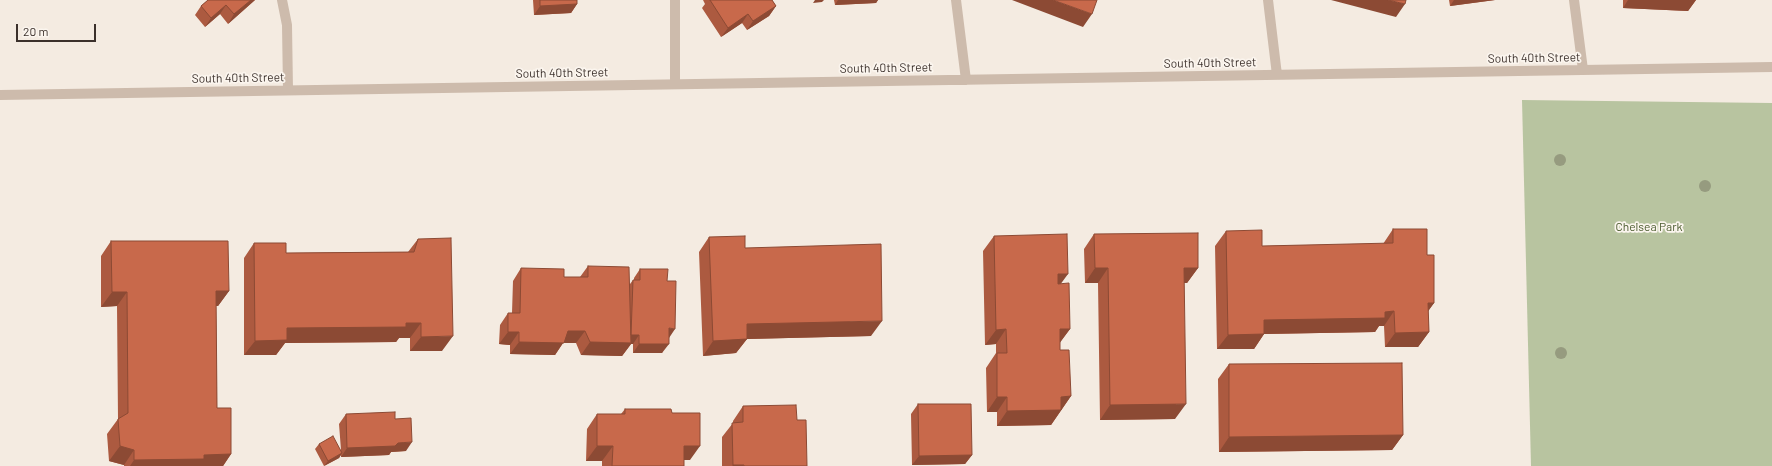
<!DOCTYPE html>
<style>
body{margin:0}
#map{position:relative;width:1772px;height:466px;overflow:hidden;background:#f4ebe1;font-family:Barlow,sans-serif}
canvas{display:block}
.scale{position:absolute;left:16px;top:24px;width:80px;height:18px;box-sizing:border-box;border:2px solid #3b302b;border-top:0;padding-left:5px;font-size:12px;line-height:14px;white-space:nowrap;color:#3b302b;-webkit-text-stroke:3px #fbf5ee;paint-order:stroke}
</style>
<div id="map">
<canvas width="1772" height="466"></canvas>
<div class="scale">20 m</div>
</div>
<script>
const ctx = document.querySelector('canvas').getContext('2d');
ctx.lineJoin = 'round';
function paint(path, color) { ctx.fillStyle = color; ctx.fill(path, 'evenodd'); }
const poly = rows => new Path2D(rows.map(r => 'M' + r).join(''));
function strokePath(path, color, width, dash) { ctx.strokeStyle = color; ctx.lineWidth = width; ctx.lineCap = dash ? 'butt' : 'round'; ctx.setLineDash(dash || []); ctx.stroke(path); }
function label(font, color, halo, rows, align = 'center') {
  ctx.font = font + ' Barlow,sans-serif'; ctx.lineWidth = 3.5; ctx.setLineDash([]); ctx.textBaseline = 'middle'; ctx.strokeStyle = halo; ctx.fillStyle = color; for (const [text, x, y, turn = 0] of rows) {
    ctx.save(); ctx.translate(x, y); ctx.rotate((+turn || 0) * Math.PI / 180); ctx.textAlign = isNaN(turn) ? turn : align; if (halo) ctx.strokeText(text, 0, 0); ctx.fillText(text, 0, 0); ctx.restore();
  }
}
const green = poly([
 [1522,100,1772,103,1772,466,1531,466]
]);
const minor = poly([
 [282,0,287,25,288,90],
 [956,0,966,80],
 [1268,0,1277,75],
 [1574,0,1583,70],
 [675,84,675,0],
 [0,95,1772,67]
]);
const trees = [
 [1560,160],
 [1705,186],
 [1561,353]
];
const wall = poly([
 [208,0,255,0,228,24,220,14,205,27,195,15,201,6],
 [533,0,577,0,577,4,571,13,534,15],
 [703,0,772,0,776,6,769,16,747,30,742,23,721,37,702,8,705,4],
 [834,0,878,0,876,3,835,5],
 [1449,0,1495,0,1450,6],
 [1623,0,1696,0,1688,11,1623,8],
 [1393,229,1427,255,1434,303,1428,311,1429,332,1418,347,1385,347,1384,326,1379,326,1375,332,1264,334,1254,349,1217,349,1215,246,1226,231,1262,246,1383,244],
 [1094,234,1198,268,1187,283,1184,283,1175,419,1100,420,1098,283,1085,283,1084,249],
 [994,236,1061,284,1070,329,1060,342,1060,350,1071,396,1051,425,997,426,997,412,987,412,986,368,996,353,996,344,985,345,983,251],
 [709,237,745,248,871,336,747,339,736,353,703,356,699,252],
 [418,239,442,351,410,351,410,338,399,338,396,342,285,343,276,355,244,355,244,258,254,243,286,253,408,252],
 [111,241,229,291,218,306,216,306,217,408,231,454,223,466,124,466,124,465,109,461,107,434,118,419,117,306,101,307,101,256],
 [588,266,630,284,633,280,634,280,634,278,640,269,667,281,669,338,662,353,633,353,633,344,631,344,622,356,581,355,576,343,563,343,555,355,510,354,510,345,499,344,500,325,508,313,512,313,513,281,521,268,564,277,580,277],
 [1229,364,1403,435,1392,450,1219,452,1218,379],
 [918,404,972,455,965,464,912,465,911,414],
 [743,406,797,420,807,466,722,466,722,437,733,423,733,421],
 [625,409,672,413,690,460,684,460,684,466,602,466,602,461,586,461,587,429,597,414,621,414],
 [346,414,395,419,406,451,391,452,389,455,341,457,341,455,339,458,324,466,315,449,319,444,341,450,339,424]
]);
const shadedWall = poly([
 [251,0,255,0,228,24,234,14],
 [815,0,824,0,822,2,813,3],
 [838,0,878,0,876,3,835,5],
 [1012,0,1053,0,1092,14,1083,27],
 [1331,0,1388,0,1405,4,1396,17],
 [1454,0,1495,0,1450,6],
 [1628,0,1696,0,1688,11,1623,8],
 [577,4,571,13,534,15,540,6],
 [226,5,220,14,205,27,211,18],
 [776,6,769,16,747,30,753,21],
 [748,14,742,23,721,37,728,28],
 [1095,268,1108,268,1098,283,1085,283],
 [1184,268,1198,268,1187,283,1173,283],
 [1058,274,1068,274,1057,289],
 [216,291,229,291,218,306,206,306],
 [112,292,127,292,117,306,101,307],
 [1428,303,1434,303,1424,317],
 [1394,311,1384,326,1379,326,1375,332,1264,334,1254,349,1217,349,1228,335,1264,320],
 [882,321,871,336,747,339,736,353,703,356,713,341,747,324],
 [406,323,421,323,410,338,399,338,396,342,285,343,276,355,244,355,255,341,287,328],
 [669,328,675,329,669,338],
 [1006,329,996,344,985,345,996,330],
 [1060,329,1070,329,1059,344],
 [568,331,585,331,576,343,563,343,555,355,510,354,519,342],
 [508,332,519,332,510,345,499,344],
 [1429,332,1418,347,1385,347,1395,333],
 [631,335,639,335,633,344,631,344,622,356,581,355,590,342],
 [453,336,442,351,410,351,421,337],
 [639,344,669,344,662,353,633,353],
 [1071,396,1051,425,997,426,1007,411,1061,397],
 [997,397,1007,397,997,412,987,412],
 [1186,404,1175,419,1100,420,1110,405],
 [1403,435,1392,450,1219,452,1229,437],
 [412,442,406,451,391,452,389,455,341,457,347,448,398,443],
 [120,446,134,450,124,465,109,461],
 [597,446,613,446,602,461,586,461],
 [684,446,700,446,690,460,673,460],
 [342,453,339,458,324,466,328,461],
 [231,454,223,466,130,466,134,460,204,455],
 [972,455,965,464,912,465,919,456],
 [733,465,744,465,743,466,732,466]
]);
const building = poly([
 [208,0,251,0,234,14,226,5,211,18,201,6,208,0],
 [540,0,577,0,577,4,540,6,540,0],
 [710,0,772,0,776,6,753,21,748,14,728,28,710,0],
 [1053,0,1097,0,1092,14,1053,0],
 [1388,0,1406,0,1405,4,1388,0],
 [1393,229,1427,229,1427,255,1434,255,1434,303,1428,303,1429,332,1395,333,1394,311,1385,312,1385,318,1264,320,1264,334,1228,335,1226,231,1262,230,1262,246,1393,243,1393,229],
 [1198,233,1198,268,1184,268,1186,404,1110,405,1108,268,1095,268,1094,234,1198,233],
 [1067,234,1068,274,1058,274,1058,284,1069,283,1070,329,1060,329,1060,350,1069,350,1071,396,1061,397,1061,410,1007,411,1007,397,997,397,997,353,1007,353,1006,329,996,330,994,236,1067,234],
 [745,236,745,248,881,244,882,321,747,324,747,339,713,341,709,237,745,236],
 [451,238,453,336,421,337,421,323,406,323,406,327,287,328,287,340,255,341,254,243,286,243,286,253,414,252,418,239,451,238],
 [111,241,228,241,229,291,216,291,217,408,231,408,231,454,204,455,204,459,134,460,134,450,120,446,118,419,128,413,127,292,112,292,111,241],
 [588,266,629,267,631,343,590,342,585,331,568,331,564,343,519,342,519,332,508,332,508,313,520,313,521,268,564,269,564,277,588,277,588,266],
 [640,269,668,269,667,281,676,281,675,329,669,328,669,344,639,344,639,335,631,335,633,280,640,280,640,269],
 [1402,363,1403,435,1229,437,1229,364,1402,363],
 [918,404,971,404,972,455,919,456,918,404],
 [796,405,797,420,806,420,807,466,744,466,744,465,733,465,732,423,743,422,743,406,796,405],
 [625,409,671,409,672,413,700,413,700,446,684,446,684,466,612,466,613,446,597,446,597,414,625,414,625,409],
 [395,412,395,419,411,418,412,442,398,443,395,446,347,448,346,414,395,412],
 [333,436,342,453,328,461,319,444,333,436]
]);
const streetNames = [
 ["South 40th Street",1534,58,-1],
 ["South 40th Street",1210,63,-1],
 ["South 40th Street",886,68,-1],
 ["South 40th Street",562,73,-1],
 ["South 40th Street",238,78,-1]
];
const parkNames = [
 ["Chelsea Park",1649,227]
];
paint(green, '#b8c4a0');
strokePath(minor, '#cdbbac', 10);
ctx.fillStyle = '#969b7f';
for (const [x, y] of trees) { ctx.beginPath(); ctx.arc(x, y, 6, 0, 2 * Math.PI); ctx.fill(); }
paint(wall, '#ac5a40');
paint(shadedWall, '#8c4a34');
paint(building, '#c8694b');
strokePath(building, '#8c4a34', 1);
label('12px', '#3b302b', '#fbf5ee', streetNames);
label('12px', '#4a5a2e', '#fbf5ee', parkNames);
</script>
